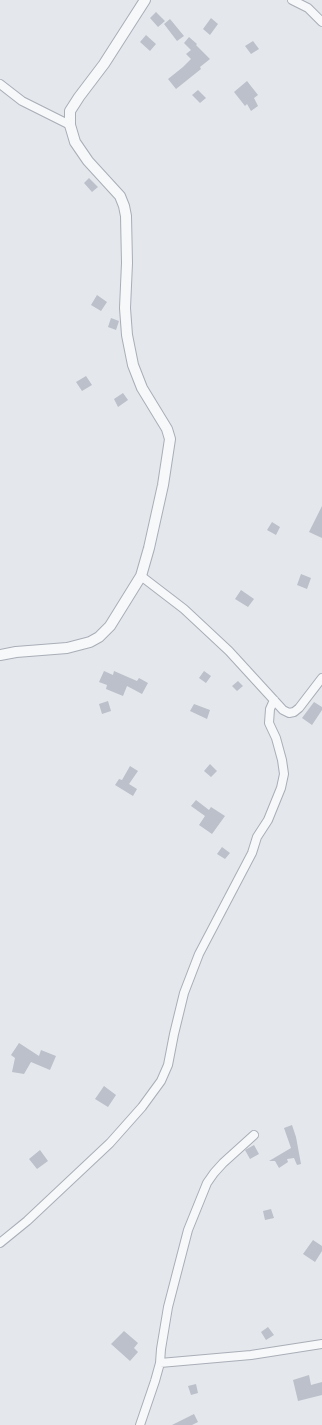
<!DOCTYPE html>
<style>
body{margin:0}
canvas{display:block;background:#e4e7ec}
</style>
<canvas width="322" height="1425"></canvas>
<script>
const ctx = document.querySelector('canvas').getContext('2d');
ctx.lineJoin = 'round';
function paint(path, color) { ctx.fillStyle = color; ctx.fill(path, 'evenodd'); }
const poly = rows => new Path2D(rows.map(r => 'M' + r).join(''));
function strokePath(path, color, width, dash) { ctx.strokeStyle = color; ctx.lineWidth = width; ctx.lineCap = dash ? 'butt' : 'round'; ctx.setLineDash(dash || []); ctx.stroke(path); }
const building = poly([
 [156,12,165,21,158,27,150,18],
 [211,18,218,24,210,35,203,29],
 [170,19,184,36,177,41,164,24],
 [146,35,156,44,150,51,140,42],
 [189,37,197,44,193,48,196,45,210,59,200,67,201,69,176,89,168,79,183,67,191,59,186,54,191,50,184,43],
 [253,41,259,49,251,54,245,46],
 [247,81,258,95,254,98,258,106,251,111,247,104,245,106,234,92],
 [198,90,206,98,200,103,192,95],
 [89,178,98,187,92,192,84,183],
 [97,295,107,302,101,311,91,305],
 [111,318,119,321,116,330,108,327],
 [86,376,92,385,82,391,76,382],
 [123,393,128,400,118,407,114,399],
 [322,506,322,538,309,532],
 [272,522,280,527,276,535,267,530],
 [301,574,311,578,307,589,297,585],
 [241,590,254,599,248,607,235,599],
 [104,671,113,675,114,671,137,681,139,678,148,683,142,694,127,686,123,696,106,689,107,685,99,682],
 [204,671,211,676,206,683,199,678],
 [238,681,243,686,237,691,232,686],
 [108,701,111,711,102,714,99,704],
 [314,702,322,707,322,710,312,725,302,718],
 [194,704,210,710,207,719,190,711],
 [210,764,217,771,211,777,204,771],
 [130,766,138,771,129,784,137,789,133,796,115,785,119,779,122,780],
 [196,800,209,810,211,807,225,816,212,834,199,825,205,816,191,806],
 [222,847,230,853,225,859,217,854],
 [19,1043,39,1056,41,1050,56,1056,50,1070,31,1062,24,1074,12,1072,15,1058,11,1055],
 [104,1086,116,1095,108,1107,95,1099],
 [292,1125,296,1137,301,1164,297,1165,294,1158,287,1159,288,1162,279,1168,275,1161,269,1161,291,1148,284,1128],
 [254,1145,259,1154,250,1159,245,1150],
 [40,1150,48,1161,37,1169,29,1159],
 [271,1209,274,1218,265,1220,263,1211],
 [313,1240,322,1246,322,1251,315,1262,303,1254],
 [268,1327,274,1335,266,1340,261,1332],
 [124,1331,138,1343,134,1348,138,1352,130,1361,111,1344],
 [309,1375,311,1385,322,1382,322,1395,298,1401,293,1380],
 [196,1384,198,1393,191,1395,188,1386],
 [194,1414,198,1422,192,1425,172,1425]
]);
const minor = poly([
 [292,0,308,8,322,22],
 [0,84,22,101,70,125],
 [141,576,184,609,229,651,283,710,289,713,294,712,299,708,322,678],
 [0,1243,27,1221,110,1143,142,1107,161,1081,168,1065,174,1034,184,993,199,954,252,853,257,837,268,820,281,788,284,774,282,760,276,738,269,723,270,709,274,700],
 [160,1363,251,1355,322,1344],
 [140,1425,155,1381,160,1363,161,1349,168,1307,188,1230,207,1183,214,1173,223,1163,254,1135]
]);
const tertiary = poly([
 [0,655,16,652,67,648,90,642,99,637,110,626,141,576,149,548,163,485,170,439,167,429,142,388,133,365,127,335,125,308,127,263,126,216,124,206,120,196,88,161,75,142,70,125,70,111,79,97,104,64,145,0]
]);
paint(building, '#bbc0ca');
strokePath(minor, '#a9aeb7', 10);
strokePath(tertiary, '#a9aeb7', 12);
strokePath(minor, '#f7f8fa', 8);
strokePath(tertiary, '#f7f8fa', 10);
</script>
